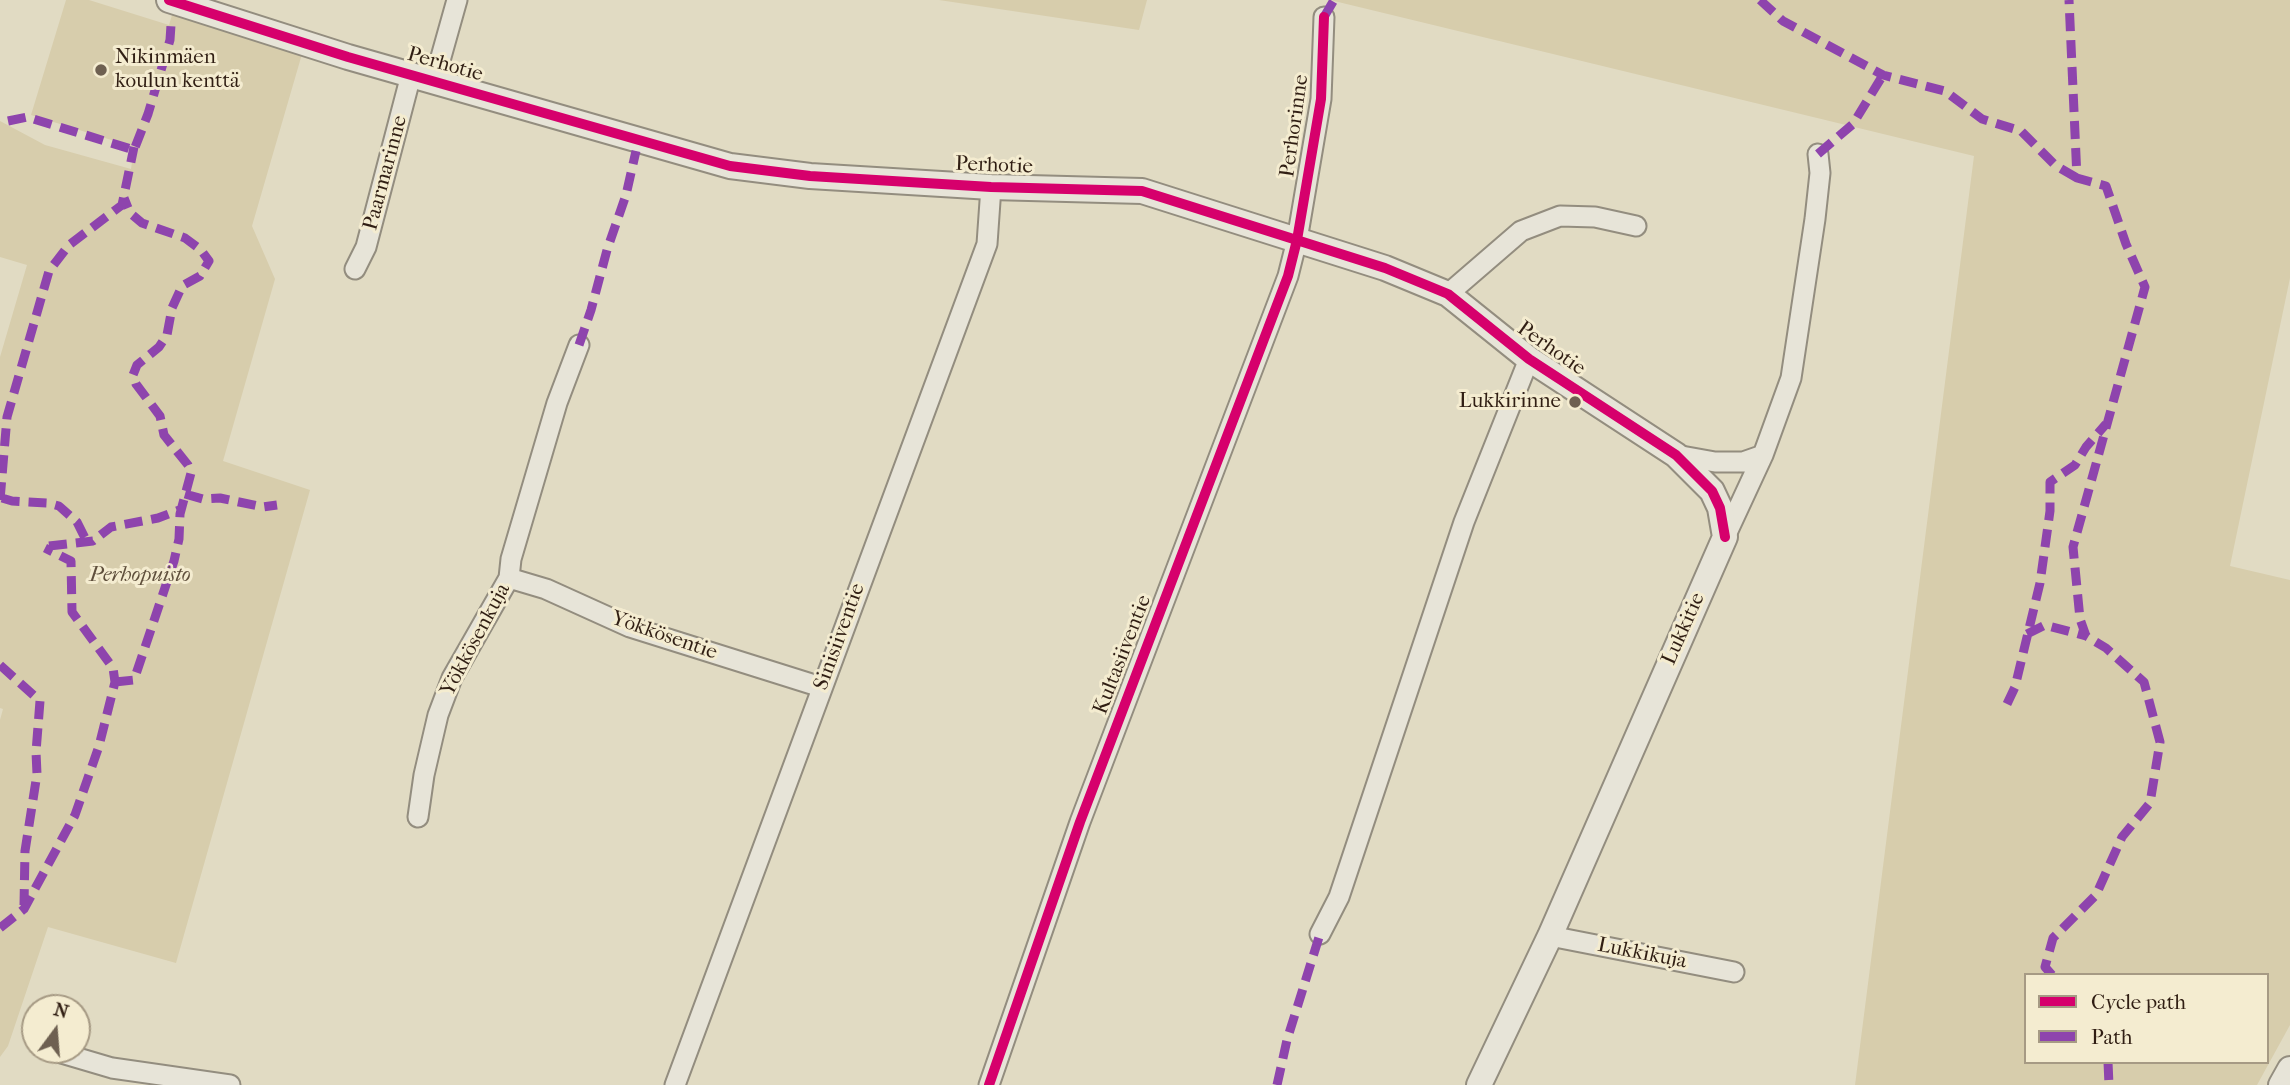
<!DOCTYPE html>
<meta charset="utf-8">
<style>
body{margin:0}
#map{position:relative;width:2290px;height:1085px;overflow:hidden;background:#e1dbc3;font-family:"IM FELL French Canon",serif}
canvas{display:block}
.legend{position:absolute;left:2024px;top:973px;width:245px;height:91px;box-sizing:border-box;background:#f4ecd0;border:2px solid #a69a84;margin:0;padding:9px 12px;list-style:none;font-size:21px;color:#301e13}
.legend li{display:flex;align-items:center;gap:14px;height:35px}
.legend b{width:35px;border:2px solid #a69a84}
.north{position:absolute;left:21px;top:994px;width:70px;height:70px;box-sizing:border-box;background:#f4ecd0;border:2px solid #a69a84;border-radius:50%;rotate:16deg;font-size:19px;font-weight:700;line-height:28px;text-align:center;color:#301e13}
.north::after{content:'';display:block;margin:auto;width:24px;height:32px;background:#6e6051;clip-path:polygon(50% 0,100% 100%,50% 72%,0 100%)}
</style>
<div id="map">
<canvas width="2290" height="1085"></canvas>
<ul class="legend">
<li><b style="height:9px;background:#d6006c"></b>Cycle path</li>
<li><b style="height:9px;background:#8e44ad"></b>Path</li>
</ul>
<div class="north">N</div>
</div>
<script>
const ctx = document.querySelector('canvas').getContext('2d');
ctx.lineJoin = 'round';
function paint(path, color) { ctx.fillStyle = color; ctx.fill(path, 'evenodd'); }
const poly = rows => new Path2D(rows.map(r => 'M' + r).join(''));
function strokePath(path, color, width, dash) { ctx.strokeStyle = color; ctx.lineWidth = width; ctx.lineCap = dash ? 'butt' : 'round'; ctx.setLineDash(dash || []); ctx.stroke(path); }
function label(font, color, halo, rows, align = 'center') {
  ctx.font = font + ' "IM FELL French Canon",serif'; ctx.lineWidth = 6; ctx.setLineDash([]); ctx.textBaseline = 'middle'; ctx.strokeStyle = halo; ctx.fillStyle = color; for (const [text, x, y, turn = 0] of rows) {
    ctx.save(); ctx.translate(x, y); ctx.rotate((+turn || 0) * Math.PI / 180); ctx.textAlign = isNaN(turn) ? turn : align; if (halo) ctx.strokeText(text, 0, 0); ctx.fillText(text, 0, 0); ctx.restore();
  }
}
const green = poly([
 [66,0,89,0,169,25,176,2,302,54,252,226,275,279,223,461,310,490,176,963,48,927,8,1046,0,1057,0,720,3,709,0,708,0,357,27,265,0,257,0,121,45,145,131,169,134,147,31,115],
 [939,0,1147,0,1139,30],
 [1330,0,2290,0,2290,278,2230,566,2290,580,2290,1025,2257,1085,1855,1085,1974,156],
 [2026,975,2267,975,2267,1062,2026,1062]
]);
const minor = poly([
 [434,82,457,0],
 [355,269,366,247,411,75],
 [1448,294,1521,231,1560,216,1595,217,1636,226],
 [1676,455,1715,462,1743,462,1763,455],
 [1725,537,1763,455,1791,378,1815,219,1820,173,1818,154],
 [509,578,546,589,630,627,821,687],
 [418,817,424,775,438,715,452,678,509,578,511,559,557,403,579,345],
 [1320,934,1339,897,1464,522,1529,359],
 [1550,936,1734,972],
 [51,1050,112,1068,230,1085],
 [675,1085,987,244,991,187],
 [989,1085,1080,822,1288,276,1297,240,1321,99,1324,17]
]);
const tertiary = poly([
 [169,0,348,57,730,166,810,176,991,187,1142,191,1385,268,1448,294,1529,359,1676,455,1712,491,1720,508,1725,537,1550,936,1479,1085],
 [2281,1085,2290,1069]
]);
const quiet = poly([
 [1760,0,1783,21,1883,75,1945,91,1982,119,2021,131,2055,165,2077,178],
 [1324,17,1334,0],
 [8,121,27,117,134,150,148,114,170,40,171,25],
 [1818,154,1853,124,1883,75],
 [579,345,591,310,607,250,626,195,636,151],
 [185,494,203,499,220,498,263,507,277,505],
 [2,498,12,501,48,503,59,506,77,522,87,542],
 [0,500,7,417,49,271,69,245,122,205,134,147],
 [49,546,93,541,111,527,158,518,182,509],
 [2027,634,2045,625,2086,636],
 [0,665,40,701,36,752,37,774,25,851,24,905],
 [115,682,134,680,174,561,179,539,180,514,191,473,188,465,164,435,160,416,136,384,133,375,137,365,159,347,167,335,172,308,182,286,200,276,209,261,201,250,185,238,142,223,130,213,124,198],
 [2007,704,2015,687,2040,583,2050,511,2050,482,2075,465,2086,447,2106,424],
 [0,928,24,909,75,815,99,746,115,682,113,668,72,612,71,561,45,548],
 [2052,975,2045,967,2053,938,2096,895,2122,837,2150,803,2160,742,2144,682,2106,648,2086,636,2080,619,2073,547,2145,287,2126,244,2106,186,2077,178,2069,0],
 [2108,1062,2109,1085],
 [1277,1085,1287,1040,1320,934]
]);
const cycleway = poly([
 [169,0,348,57,730,166,810,176,991,187,1142,191,1385,268,1448,294,1529,359,1676,455,1712,491,1720,508,1725,537],
 [989,1085,1080,822,1288,276,1297,240,1321,99,1324,17]
]);
const markers = [
 [101,70,7,"#6e6051"],
 [1575,402,7,"#6e6051"]
];
const poiNames = [
 ["Nikinmäen",115,58],
 ["koulun kenttä",115,82],
 ["Lukkirinne",1561,402,"right"]
];
const streetNames = [
 ["Perhotie",445,65,16],
 ["Perhorinne",1295,126,-82],
 ["Perhotie",994,166,2],
 ["Paarmarinne",386,173,-75],
 ["Perhotie",1551,349,35],
 ["Lukkitie",1684,629,-66],
 ["Yökkösentie",664,636,19],
 ["Sinisiiventie",840,637,-70],
 ["Yökkösenkuja",476,640,-62],
 ["Kultasiiventie",1123,655,-69],
 ["Lukkikuja",1642,954,11]
];
const parkNames = [
 ["Perhopuisto",140,576]
];
paint(green, '#d7cdac');
strokePath(minor, '#938d7f', 23);
strokePath(tertiary, '#938d7f', 28);
strokePath(minor, '#e7e4d8', 19);
strokePath(tertiary, '#e7e4d8', 24);
strokePath(quiet, '#8e44ad', 9, [18, 9]);
strokePath(cycleway, '#d6006c', 10);
for (const [x, y, r, color] of markers) { const dot = new Path2D(); dot.arc(x, y, r, 0, 2 * Math.PI); ctx.fillStyle = color; ctx.fill(dot); strokePath(dot, '#f4ecd0', 2.5); }
label('21px', '#301e13', '#f4ecd0', poiNames, 'left');
label('21px', '#301e13', '#f4ecd0', streetNames);
label('italic 21px', '#5f4f3c', '#f4ecd0', parkNames);
</script>
